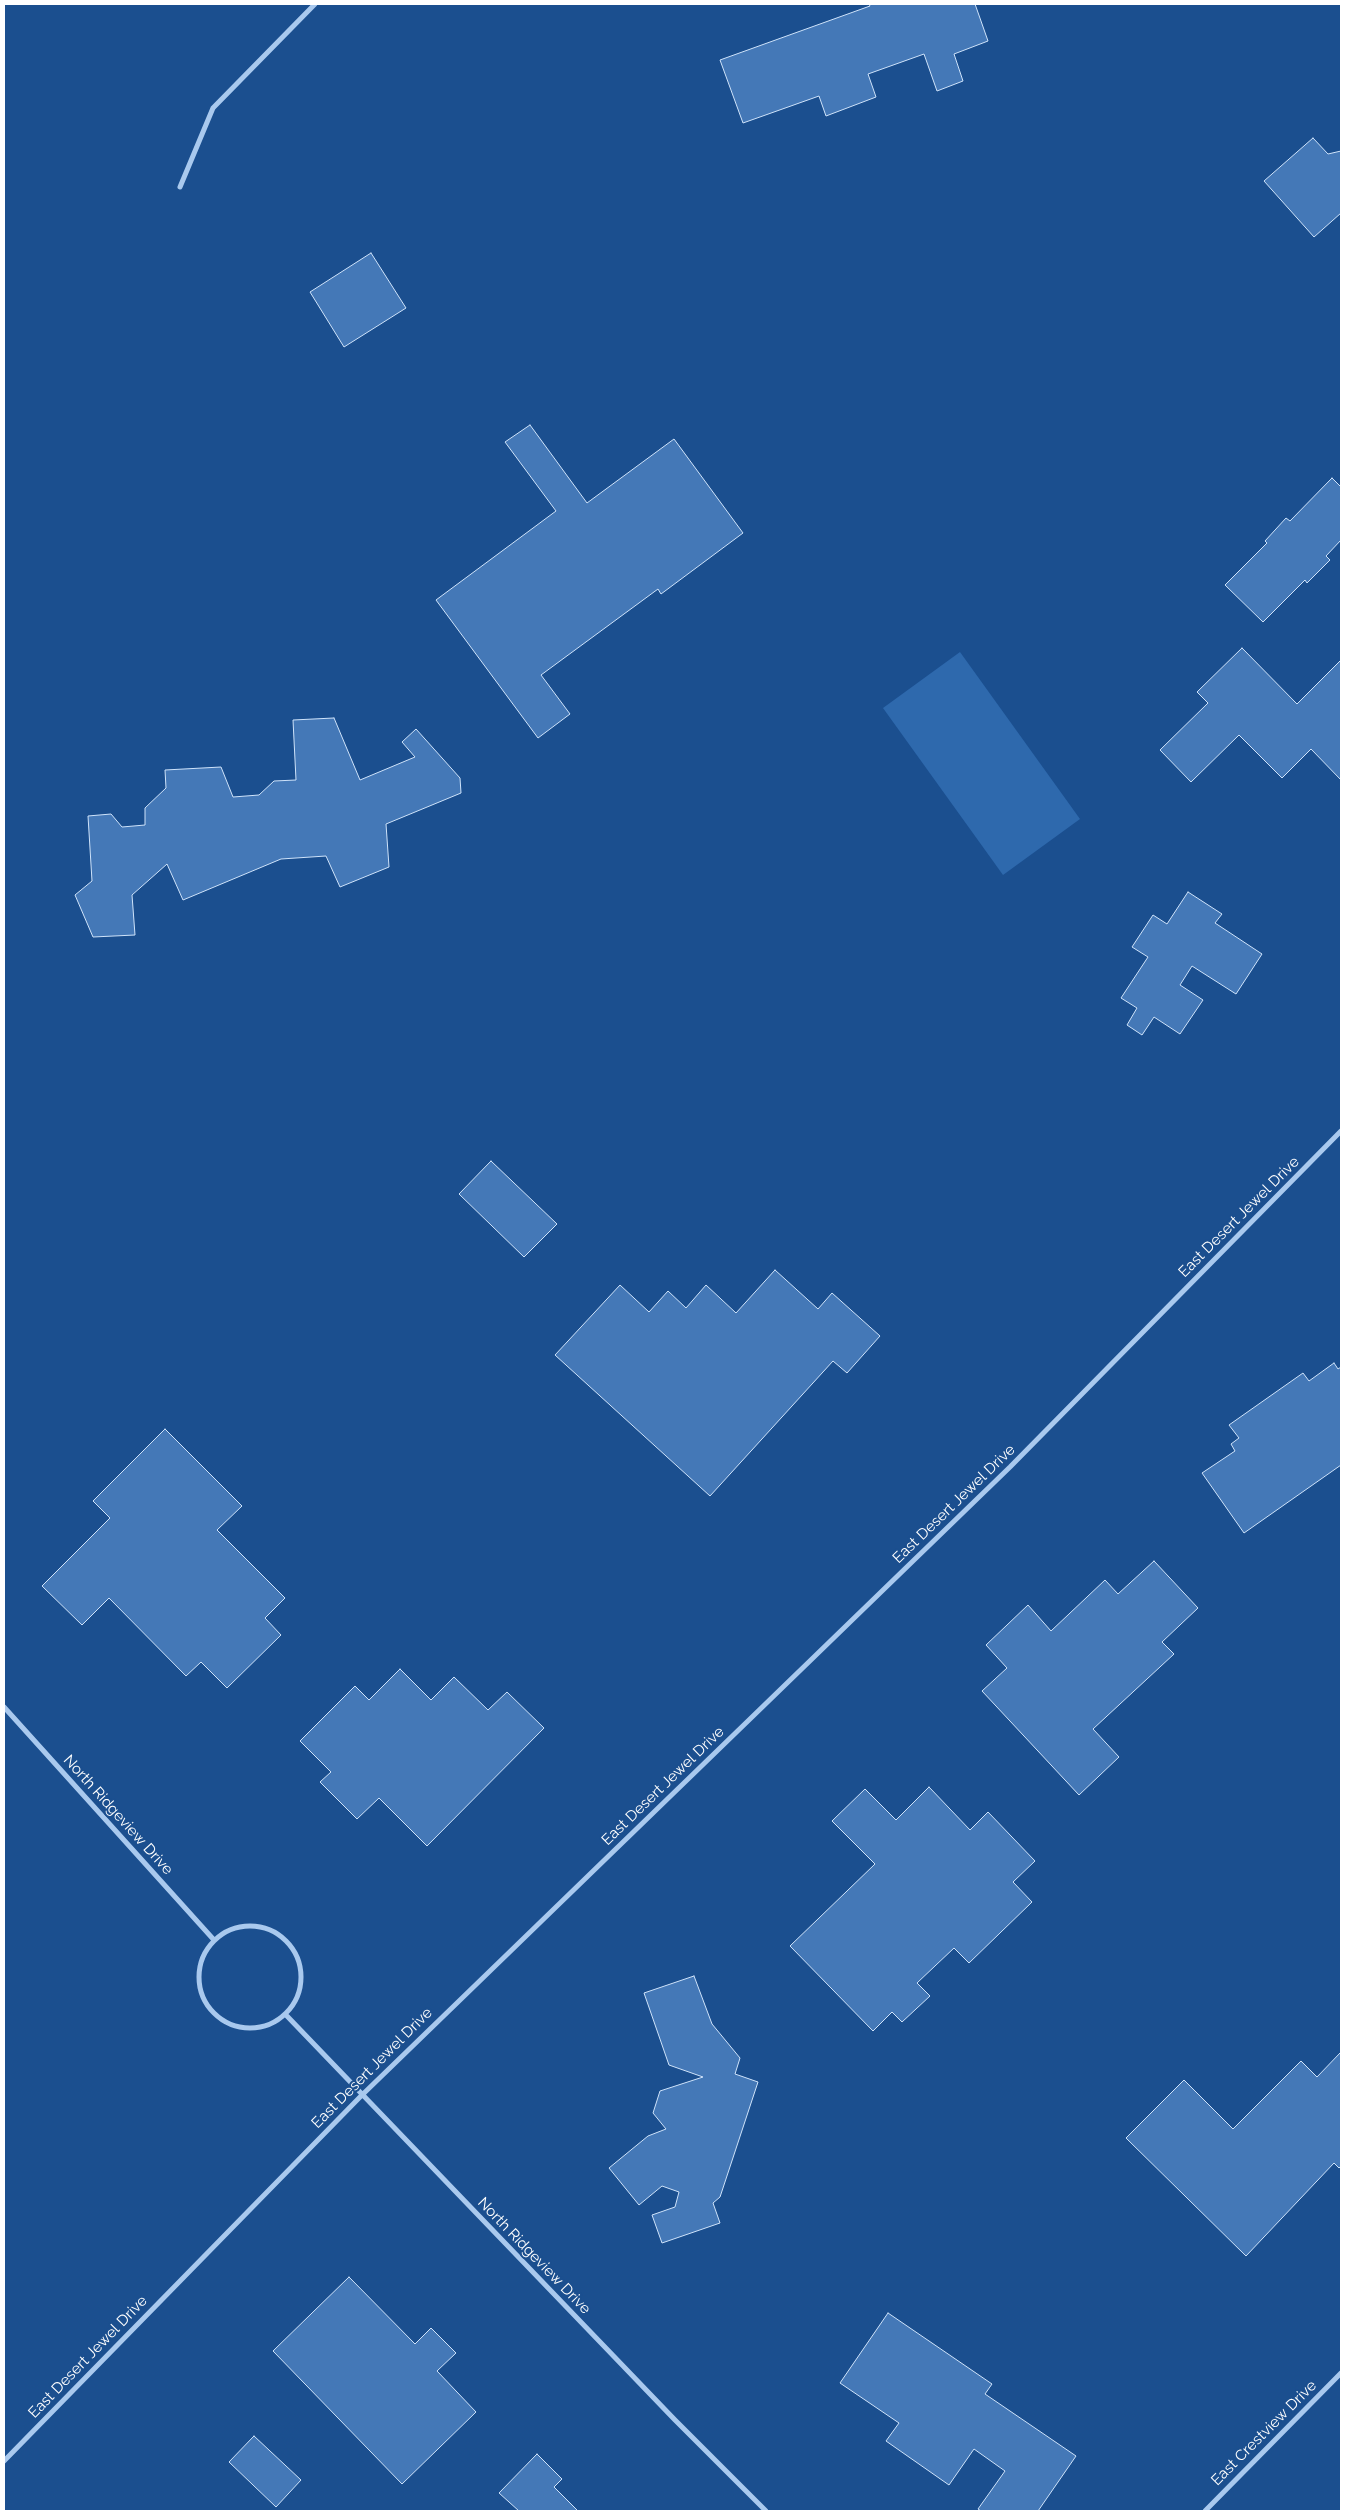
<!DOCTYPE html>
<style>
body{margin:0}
#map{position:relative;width:1345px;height:2515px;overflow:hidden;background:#1b4f8f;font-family:Raleway,sans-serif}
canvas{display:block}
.frame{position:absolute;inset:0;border:5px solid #fff;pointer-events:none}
</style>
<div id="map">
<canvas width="1345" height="2515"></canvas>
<div class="frame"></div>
</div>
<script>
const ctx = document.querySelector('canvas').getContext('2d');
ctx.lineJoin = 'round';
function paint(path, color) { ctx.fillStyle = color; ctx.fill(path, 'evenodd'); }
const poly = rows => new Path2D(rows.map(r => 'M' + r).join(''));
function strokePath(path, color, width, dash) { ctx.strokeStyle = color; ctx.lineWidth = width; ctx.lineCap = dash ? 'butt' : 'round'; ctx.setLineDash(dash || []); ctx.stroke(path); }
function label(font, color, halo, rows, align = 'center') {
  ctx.font = font + ' Raleway,sans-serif'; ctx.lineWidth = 4; ctx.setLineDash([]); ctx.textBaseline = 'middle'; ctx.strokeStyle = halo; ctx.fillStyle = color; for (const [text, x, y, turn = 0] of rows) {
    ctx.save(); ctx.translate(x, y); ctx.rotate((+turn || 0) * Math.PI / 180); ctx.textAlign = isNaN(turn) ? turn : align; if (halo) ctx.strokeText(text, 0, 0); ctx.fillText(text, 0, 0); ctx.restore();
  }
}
const green = poly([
 [960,652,1080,819,1003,875,883,708]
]);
const building = poly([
 [869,4,975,4,988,41,954,54,963,81,937,91,924,54,868,74,876,97,826,116,819,96,743,123,720,60,870,6,869,4],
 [1313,138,1328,154,1341,151,1341,213,1314,237,1264,181,1313,138],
 [371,253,406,308,344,347,310,292,371,253],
 [530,425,587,503,674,439,743,533,661,594,658,589,541,675,570,714,538,738,436,600,556,511,505,442,530,425],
 [1332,478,1341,487,1341,540,1326,556,1330,560,1307,583,1305,580,1263,622,1225,585,1267,543,1265,541,1286,518,1290,521,1332,478],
 [1242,648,1297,704,1341,660,1341,780,1311,749,1282,778,1239,735,1191,782,1160,750,1208,703,1197,692,1242,648],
 [334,718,360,780,415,757,402,742,416,729,460,778,461,793,386,824,389,867,340,887,326,856,281,859,183,900,167,864,132,895,135,935,93,937,75,895,92,881,88,816,111,814,122,827,145,825,145,808,166,788,165,770,221,767,233,797,259,795,274,781,296,780,293,720,334,718],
 [1188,892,1222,914,1215,923,1262,954,1236,994,1192,966,1180,985,1203,1000,1180,1034,1154,1017,1142,1035,1127,1025,1137,1008,1121,998,1148,957,1132,947,1153,915,1167,924,1188,892],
 [491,1161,557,1224,524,1257,459,1194,491,1161],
 [775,1270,818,1309,832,1293,880,1336,847,1373,833,1361,710,1496,555,1355,620,1285,649,1312,668,1291,686,1308,706,1285,736,1313,775,1270],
 [1334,1363,1338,1369,1341,1367,1341,1465,1244,1533,1202,1473,1235,1451,1231,1444,1239,1438,1229,1425,1303,1373,1309,1381,1334,1363],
 [165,1429,242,1506,217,1530,285,1598,265,1618,281,1635,227,1688,201,1662,186,1676,109,1598,82,1625,42,1586,110,1518,93,1501,165,1429],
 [1154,1561,1198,1608,1162,1642,1174,1654,1093,1729,1119,1757,1079,1795,982,1691,1007,1668,986,1645,1028,1605,1051,1631,1105,1580,1118,1594,1154,1561],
 [400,1669,431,1700,454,1677,488,1710,507,1692,544,1728,427,1846,379,1798,357,1819,320,1782,331,1772,300,1741,355,1686,369,1700,400,1669],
 [929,1787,970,1830,988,1812,1035,1861,1013,1882,1032,1902,969,1963,954,1948,917,1983,930,1996,902,2022,892,2012,873,2031,790,1946,875,1864,832,1821,865,1789,896,1820,929,1787],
 [694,1976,712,2024,740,2058,735,2074,758,2082,720,2197,713,2203,720,2223,662,2243,652,2215,675,2207,679,2192,662,2186,639,2205,609,2168,648,2136,666,2129,653,2113,660,2091,703,2077,669,2065,644,1993,694,1976],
 [1341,2052,1341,2166,1339,2168,1334,2163,1246,2256,1126,2138,1184,2080,1233,2129,1301,2061,1317,2077,1341,2052],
 [349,2277,415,2344,431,2328,456,2353,437,2371,476,2412,402,2484,273,2351,349,2277],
 [888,2313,992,2384,985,2394,1076,2456,1038,2511,981,2511,978,2509,1005,2471,974,2449,949,2485,886,2441,899,2423,840,2383,888,2313],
 [254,2436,301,2480,276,2507,229,2462,254,2436],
 [537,2454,562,2479,554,2487,578,2511,519,2511,499,2493,537,2454]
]);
const minor = poly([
 [180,187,213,108,315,4],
 [4,1707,214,1940],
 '199 1977a51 51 0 1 1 102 0a51 51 0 1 1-102 0Z',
 [286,2015,675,2420,766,2511],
 [4,2461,361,2096,1010,1467,1341,1131],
 [1205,2511,1341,2373]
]);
const streetNames = [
 ["East Desert Jewel Drive",1239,1217,-45],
 ["East Desert Jewel Drive",954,1504,-44],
 ["East Desert Jewel Drive",663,1786,-44],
 ["North Ridgeview Drive",118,1815,48],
 ["East Desert Jewel Drive",372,2068,-45],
 ["North Ridgeview Drive",534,2256,46],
 ["East Desert Jewel Drive",88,2357,-46],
 ["East Crestview Drive",1264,2433,-45]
];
paint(green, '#2e69ad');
paint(building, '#4478b7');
strokePath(building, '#cfe3fa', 1);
strokePath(minor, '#a9c9ee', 5);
label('15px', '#fff', '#1b4f8f', streetNames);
</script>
